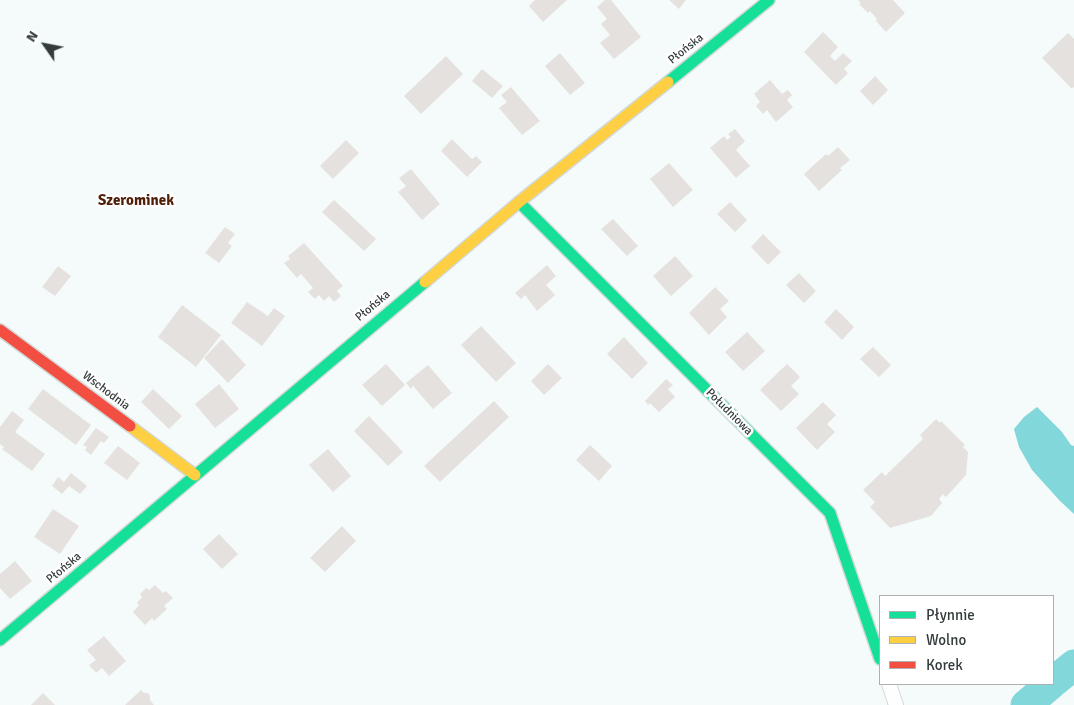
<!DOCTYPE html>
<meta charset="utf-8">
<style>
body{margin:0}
#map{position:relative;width:1074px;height:705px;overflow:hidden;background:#f5fbfb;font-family:Signika,sans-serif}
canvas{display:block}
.legend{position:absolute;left:879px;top:595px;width:175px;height:90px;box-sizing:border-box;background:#fff;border:1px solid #aeb1b1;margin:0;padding:6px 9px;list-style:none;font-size:15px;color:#343b3c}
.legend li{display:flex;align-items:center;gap:10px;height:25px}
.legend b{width:25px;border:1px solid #aeb1b1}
.north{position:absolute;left:20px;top:20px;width:50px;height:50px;-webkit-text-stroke:4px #fff;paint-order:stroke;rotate:303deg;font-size:14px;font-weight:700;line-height:20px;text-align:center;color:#343b3c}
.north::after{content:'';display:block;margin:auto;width:18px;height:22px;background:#343b3c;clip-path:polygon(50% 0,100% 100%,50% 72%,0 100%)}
</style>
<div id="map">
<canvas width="1074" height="705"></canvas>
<ul class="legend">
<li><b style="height:6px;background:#16e098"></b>Płynnie</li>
<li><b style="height:6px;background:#ffcf43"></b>Wolno</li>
<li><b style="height:6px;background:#f24e42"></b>Korek</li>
</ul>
<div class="north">N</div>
</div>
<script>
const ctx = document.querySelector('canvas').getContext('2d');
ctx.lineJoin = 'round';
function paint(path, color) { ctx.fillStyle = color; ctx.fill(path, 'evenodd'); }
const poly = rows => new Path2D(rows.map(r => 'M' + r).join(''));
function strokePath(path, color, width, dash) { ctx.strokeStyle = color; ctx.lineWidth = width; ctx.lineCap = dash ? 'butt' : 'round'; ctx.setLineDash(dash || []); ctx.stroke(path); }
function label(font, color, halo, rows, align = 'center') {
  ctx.font = font + ' Signika,sans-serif'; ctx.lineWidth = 5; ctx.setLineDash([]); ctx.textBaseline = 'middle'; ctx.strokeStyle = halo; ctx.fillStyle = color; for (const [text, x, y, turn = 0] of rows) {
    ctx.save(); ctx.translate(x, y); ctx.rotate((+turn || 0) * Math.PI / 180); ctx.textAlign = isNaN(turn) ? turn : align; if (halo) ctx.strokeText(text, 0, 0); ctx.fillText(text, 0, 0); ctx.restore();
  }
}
const water = poly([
 [1037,407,1062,432,1071,445,1074,446,1074,514,1060,501,1032,470,1019,447,1014,429,1024,417]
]);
const river = poly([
 [1053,682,1074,665],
 [1026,705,1051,684]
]);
const building = poly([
 [535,0,567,0,543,22,529,6],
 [605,0,611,0,641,37,614,59,600,43,610,35,601,24,607,19,597,7],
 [669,0,686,0,679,9],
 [858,0,893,0,905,13,886,32,876,21,877,19,870,11,868,13,859,4,861,3],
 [823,32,838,47,830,56,835,61,843,53,852,61,844,69,848,73,836,85,804,52],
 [1068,33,1074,39,1074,87,1072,89,1042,58],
 [560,53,585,83,570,95,545,66],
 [446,56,463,74,421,114,404,96],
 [482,69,503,86,492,98,472,81],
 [875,76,888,90,873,105,860,91],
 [770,80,782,94,788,90,792,95,787,100,793,107,776,122,767,110,763,114,756,106,760,102,754,94],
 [511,87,540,121,522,135,499,108,507,102,501,95],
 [735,129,745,141,736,150,750,166,736,178,710,148,724,136,727,140,731,137,728,134],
 [452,139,472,159,476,156,482,162,467,177,441,151],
 [346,140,359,153,333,179,320,166],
 [838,147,850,160,840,168,842,170,819,191,804,174,826,154,828,156],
 [669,163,693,190,673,207,650,179],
 [411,169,440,204,422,220,398,192,406,186,399,178],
 [334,200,376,239,364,251,322,212],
 [730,202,747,220,735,232,717,214],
 [613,219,638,246,627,256,601,229],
 [225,227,235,234,228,243,232,246,219,263,205,253],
 [763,234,781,252,768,265,751,247],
 [304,243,343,286,337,291,341,296,334,302,329,296,324,301,319,295,315,299,308,292,313,288,301,274,297,278,284,263,290,259,288,256],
 [675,256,693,276,671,296,653,276],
 [547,265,556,276,546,285,555,295,537,311,525,295,521,299,515,293],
 [58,266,71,276,55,296,42,287],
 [799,273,816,291,804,303,786,285],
 [715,287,729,301,720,309,727,317,709,335,689,313],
 [247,302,268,316,274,308,285,316,262,346,231,323],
 [182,305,221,335,196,367,158,337],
 [836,309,854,327,842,340,824,322],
 [481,326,516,363,496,382,461,345],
 [747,332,765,351,743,371,725,352],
 [624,337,648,363,632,379,607,354],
 [222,339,246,365,228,383,204,358],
 [873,347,891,365,879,377,860,359],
 [386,364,405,385,382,406,362,385],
 [548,364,562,378,544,395,531,381],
 [787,364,800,377,791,386,799,394,781,411,760,390],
 [428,365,452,393,433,409,413,386,411,389,406,383],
 [666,379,673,385,668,389,675,397,659,412,650,403,648,405,645,401],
 [219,384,239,409,215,428,195,404],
 [43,389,91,425,76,445,28,409],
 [153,389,182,416,169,429,141,402],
 [494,401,509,417,440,482,424,466],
 [823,402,836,415,827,424,835,432,817,450,796,428],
 [12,411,24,420,15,432,45,454,32,471,2,449,4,447,0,444,0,427],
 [369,416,403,452,388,466,354,431],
 [936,419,940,423,941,421,965,445,963,447,968,452,966,475,946,497,943,494,939,499,942,503,931,516,890,528,870,507,875,502,863,490,882,472,885,476,923,439,920,435],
 [96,428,109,437,104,443,101,441,91,455,85,450,87,447,83,445],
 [590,445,612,466,599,481,576,460],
 [118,446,140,463,127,480,104,463],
 [328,449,351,476,333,492,309,465],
 [71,473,87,486,80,494,69,486,62,494,52,486,58,477,64,482],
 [53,509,79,526,60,554,34,537],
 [342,526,356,541,325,572,310,558],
 [219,534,238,554,222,569,203,549],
 [15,561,32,581,10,599,0,588,0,574],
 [155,585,163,593,166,591,173,598,164,606,167,609,154,621,152,618,145,625,133,612,139,605,137,603,142,597,140,594,146,588,149,590],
 [104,636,126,661,109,676,102,668,96,673,89,665,96,660,87,650],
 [141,690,144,693,148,693,150,696,150,700,154,705,125,705],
 [43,693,55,705,31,705]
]);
const street = poly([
 [889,684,896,705]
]);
const fast = poly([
 [668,82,769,0],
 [519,202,830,513,880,659],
 [0,640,425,282]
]);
const slow = poly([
 [425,282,519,202,668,82],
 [130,426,195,475]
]);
const jam = poly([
 [0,330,130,426]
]);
const streetNames = [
 ["Płońska",686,49,-39],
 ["Płońska",373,306,-40],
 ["Wschodnia",106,391,37],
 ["Południowa",729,412,45],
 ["Płońska",64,568,-40]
];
const quarterNames = [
 ["Szerominek",136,201]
];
paint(water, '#82d7da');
strokePath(river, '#82d7da', 31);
paint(building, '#e5e1df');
strokePath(street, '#d2d9d9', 16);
strokePath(fast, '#d2d9d9', 14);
strokePath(slow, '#d2d9d9', 14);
strokePath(jam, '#d2d9d9', 14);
strokePath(street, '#fefefe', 14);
strokePath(fast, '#16e098', 11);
strokePath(slow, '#ffcf43', 11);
strokePath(jam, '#f24e42', 11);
label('12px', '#343b3c', '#fff', streetNames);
label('bold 15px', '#4f1f08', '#fff', quarterNames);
</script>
